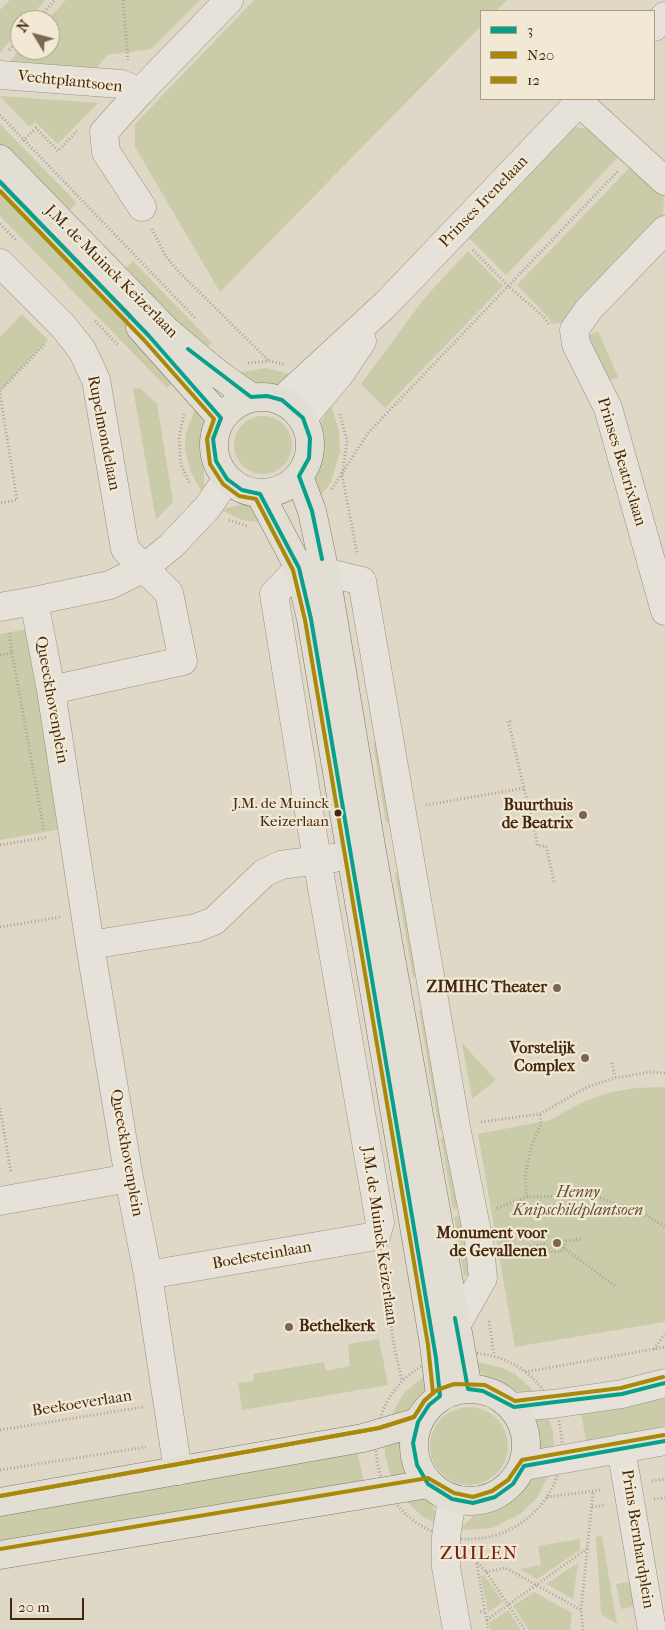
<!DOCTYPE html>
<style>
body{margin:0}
#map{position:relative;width:665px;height:1630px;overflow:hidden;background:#e0d8c6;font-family:"IM FELL French Canon",serif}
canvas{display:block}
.legend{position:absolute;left:480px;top:10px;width:175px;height:90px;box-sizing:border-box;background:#f1e9d3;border:1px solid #ad9b86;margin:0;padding:6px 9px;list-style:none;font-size:15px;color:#462712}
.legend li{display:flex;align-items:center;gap:10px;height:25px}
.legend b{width:25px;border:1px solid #ad9b86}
.north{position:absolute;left:10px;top:10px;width:50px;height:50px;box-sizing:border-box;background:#f1e9d3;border:1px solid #ad9b86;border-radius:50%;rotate:307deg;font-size:14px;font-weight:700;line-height:20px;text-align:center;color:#462712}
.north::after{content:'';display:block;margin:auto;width:18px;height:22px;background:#7c6551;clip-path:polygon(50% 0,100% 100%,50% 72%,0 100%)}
.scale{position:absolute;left:10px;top:1598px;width:74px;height:22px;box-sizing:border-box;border:2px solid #462712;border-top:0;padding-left:6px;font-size:15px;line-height:18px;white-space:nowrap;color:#462712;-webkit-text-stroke:4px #f1e9d3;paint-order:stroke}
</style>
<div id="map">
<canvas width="665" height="1630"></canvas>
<ul class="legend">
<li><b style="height:6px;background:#07a18b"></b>3</li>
<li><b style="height:6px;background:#aa8908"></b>N20</li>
<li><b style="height:6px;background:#aa8908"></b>12</li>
</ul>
<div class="north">N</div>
<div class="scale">20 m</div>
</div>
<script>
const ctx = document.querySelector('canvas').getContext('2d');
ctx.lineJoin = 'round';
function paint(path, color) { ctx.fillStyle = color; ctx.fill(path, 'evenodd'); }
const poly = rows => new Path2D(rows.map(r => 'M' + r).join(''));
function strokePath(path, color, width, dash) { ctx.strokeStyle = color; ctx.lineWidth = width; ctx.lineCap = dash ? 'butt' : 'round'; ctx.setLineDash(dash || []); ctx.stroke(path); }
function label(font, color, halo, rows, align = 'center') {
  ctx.font = font + ' "IM FELL French Canon",serif'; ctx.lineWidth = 4.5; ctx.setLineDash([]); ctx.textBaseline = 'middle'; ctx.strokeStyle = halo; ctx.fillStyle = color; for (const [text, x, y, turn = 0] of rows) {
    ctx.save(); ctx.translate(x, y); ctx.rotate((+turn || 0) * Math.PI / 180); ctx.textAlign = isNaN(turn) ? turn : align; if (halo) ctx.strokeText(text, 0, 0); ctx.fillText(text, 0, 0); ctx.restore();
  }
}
const green = poly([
 [10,0,45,0,28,20,20,20,20,29,0,53,0,10],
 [66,0,200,0,151,49,107,55,97,68,7,65,20,49,50,50,50,20,47,20],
 [254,0,507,0,496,11,481,11,481,26,220,292,135,147,135,124],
 [0,96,98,103,58,144,35,122,29,127],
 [0,124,77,203,64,216,0,150],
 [571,127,595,129,621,154,506,275,467,236],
 [633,164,664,194,663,218,564,322,552,324,548,317,517,285],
 [0,190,146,341,176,379,167,388,0,216],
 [468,251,503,286,385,408,361,384,423,300],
 [133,261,212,343,202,351,120,274],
 [22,314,48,340,0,391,0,337],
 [598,331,618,377,606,382,587,336],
 [266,368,298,376,279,386,257,386,233,374],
 [140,388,157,404,173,502,156,520,133,389],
 [196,407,201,411,205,430,204,453,207,464,204,465,204,496,190,470,185,448,186,433],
 [329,407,332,408,339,431,340,452,331,482,316,502,312,481,322,449,322,421],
 '234 445a29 29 0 1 1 58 0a29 29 0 1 1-58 0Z',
 [244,501,255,506,269,523,242,520,221,510,242,504],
 [27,629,62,829,0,840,0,634],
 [384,741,397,821,386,823,373,742],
 [406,871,422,969,413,978,395,873],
 [424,1008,451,1128,439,1129,419,1011],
 [462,1043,496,1080,472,1099],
 [665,1087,665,1322,515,1347,478,1134,550,1120,581,1103,608,1093,635,1088],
 [452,1136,464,1207,453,1209,441,1138],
 [466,1215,476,1274,464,1276,454,1217],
 [379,1339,388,1385,242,1410,238,1383,254,1381,253,1374,324,1362,326,1371,350,1366,348,1344],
 [477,1362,503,1368,515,1374,535,1392,517,1398,486,1379,479,1371,475,1364],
 [430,1371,428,1392,423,1399,407,1414,389,1419,404,1393],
 [665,1390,665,1435,587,1446,580,1407],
 '430 1446a39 39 0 1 1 78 0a39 39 0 1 1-78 0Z',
 [547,1413,553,1431,554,1451,536,1454,534,1433,529,1417],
 [403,1439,405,1464,410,1476,392,1479,385,1456,385,1441],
 [356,1446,364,1482,0,1545,0,1509],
 [551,1471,537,1498,520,1514,492,1528,459,1530,473,1516,473,1512,488,1510,505,1502,531,1478],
 [400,1495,426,1497,435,1503,433,1506,438,1525,422,1516],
 [602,1536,617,1624,601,1614,596,1537],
 [580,1539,580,1550,537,1579,519,1569,541,1565,538,1546],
 [578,1563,573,1599,546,1584],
 [484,1575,503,1602,488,1612,481,1576],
 [633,1581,637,1606,621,1609,616,1584],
 [534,1592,572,1613,570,1630,529,1630,513,1606],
 [508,1610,521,1630,491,1630,489,1623]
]);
const path = poly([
 [123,0,128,60],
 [37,20,55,0],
 [9,50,20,39],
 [0,115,196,319],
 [23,141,36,128,58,151,77,131],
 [0,224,17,241],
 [152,229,165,255,179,272,268,360],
 [473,250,508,286,543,316,550,326],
 [95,321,118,345],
 [248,363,269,361,284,364],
 [0,391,45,344],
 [0,394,17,500,0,503],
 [184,414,179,437,181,464,190,485],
 [340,414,347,441,342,475,357,553],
 [332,489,368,433,618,171],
 [229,520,247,526],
 [12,653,44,830],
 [0,655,12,653,9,631],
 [511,721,508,721,538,846,546,846,554,882],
 [426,805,525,788],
 [0,845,48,837],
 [0,927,61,917],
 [612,1063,615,1077],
 [0,1108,11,1173],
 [481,1122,540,1114,587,1087,615,1078,650,1072,665,1073],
 [527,1197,525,1176,532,1144,541,1125,540,1114],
 [497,1208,527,1197,570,1196,600,1198,646,1215,665,1227],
 [505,1242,508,1242,510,1250,544,1244,552,1252,560,1252,564,1248,615,1286],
 [564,1248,566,1241,582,1239],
 [380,1261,395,1351,402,1380],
 [489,1321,494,1355],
 [654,1349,665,1334],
 '376 1446a93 93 0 1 1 186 0a93 93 0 1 1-186 0Z',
 [525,1372,665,1347],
 [0,1430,143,1407],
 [0,1470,146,1447],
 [652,1481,665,1479],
 [547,1497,601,1490],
 [654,1499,665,1498],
 [592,1507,606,1505],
 [473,1557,486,1572,525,1630],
 [476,1560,485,1611],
 [486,1572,506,1568,581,1610],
 [480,1612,485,1611,487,1620,588,1548],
 [487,1620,488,1630],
 [583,1630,581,1610,593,1492]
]);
const minor = poly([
 [654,27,665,16],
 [0,75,121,84,140,92,229,0],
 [140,92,104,132,106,152,142,207],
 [579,102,665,181],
 [665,230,589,309,574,330,576,344,608,408,665,611],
 [0,263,63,326,82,350,96,380,125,549,169,593,183,661,51,690],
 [282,400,386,304,582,99],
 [303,418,340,374,362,341],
 [325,572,362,581,456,1127,480,1247,483,1278,456,1326],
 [34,601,110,585,144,568,171,546,207,508,227,479],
 [0,607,34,601,51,690,90,945,129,1178,148,1275,178,1471],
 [90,945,196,928,214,921,264,873,281,865,334,858],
 [0,1201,129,1178],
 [148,1275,376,1236,380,1223,312,830,274,594,299,568],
 [514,1407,553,1404,622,1394,665,1383],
 [621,1448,652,1630],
 [524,1466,665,1441],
 [452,1499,446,1537,446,1567,457,1630]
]);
const major = poly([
 [0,159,167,331,217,373,251,397],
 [140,327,221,418],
 '214 445a48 48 0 1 1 96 0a48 48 0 1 1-96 0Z',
 [299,476,312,511,328,587,372,852,468,1389],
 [260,494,299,568,311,619,434,1344,440,1396],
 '414 1445a56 56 0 1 1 112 0a56 56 0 1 1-112 0Z',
 [0,1502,363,1438,418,1422],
 [0,1555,428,1484]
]);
const bus1 = poly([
 [0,182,149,336,221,418,213,439,216,461,227,479,242,490,260,494,299,568,311,619,436,1358,440,1396,429,1405,418,1422,413,1443,417,1465,428,1484,452,1499,473,1503,495,1497,513,1484,524,1466,665,1441],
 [188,349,251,397,267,396,282,400,303,418,310,438,309,458,299,476,312,511,322,559],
 [455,1318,468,1389,483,1391,514,1407,622,1394,665,1383]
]);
const bus2 = poly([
 [0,191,144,340,214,419,207,439,210,464,223,484,239,496,256,499,293,570,305,620,428,1345,433,1393,424,1401,414,1417,379,1428,0,1496]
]);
const bus3 = poly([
 [0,1496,379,1428,414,1417,425,1400,437,1390,454,1384,485,1385,515,1401,621,1388,663,1377],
 [0,1549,428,1478,454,1493,473,1497,492,1491,508,1480,522,1460,664,1435]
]);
const markers = [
 [338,813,4.5,"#462712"],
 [583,815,5,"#7c6551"],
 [557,988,5,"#7c6551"],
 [585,1058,5,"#7c6551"],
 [557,1243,5,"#7c6551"],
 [289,1327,5,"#7c6551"]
];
const busNames = [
 ["J.M. de Muinck",329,804],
 ["Keizerlaan",329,822]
];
const streetNames = [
 ["Vechtplantsoen",70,82,6],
 ["Prinses Irenelaan",484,202,-46],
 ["J.M. de Muinck Keizerlaan",111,272,45],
 ["Rupelmondelaan",103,433,79],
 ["Prinses Beatrixlaan",621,462,73],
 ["Queeckhovenplein",51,700,80],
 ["Queeckhovenplein",126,1153,80],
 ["J.M. de Muinck Keizerlaan",379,1236,82],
 ["Boelesteinlaan",262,1256,-10],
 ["Beekoeverlaan",82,1404,-9],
 ["Prins Bernhardplein",637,1539,81]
];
const poiNames = [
 ["Buurthuis",573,806],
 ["de Beatrix",573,824],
 ["ZIMIHC Theater",547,988],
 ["Vorstelijk",575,1049],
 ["Complex",575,1067],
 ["Monument voor",547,1234],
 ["de Gevallenen",547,1252],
 ["Bethelkerk",299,1327,"left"]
];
const parkNames = [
 ["Henny",578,1193],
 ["Knipschildplantsoen",578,1211]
];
const quarterNames = [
 ["ZUILEN",479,1554]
];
paint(green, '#c9cba9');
strokePath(minor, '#989083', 29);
strokePath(major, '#82786c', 29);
strokePath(path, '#aaa39b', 3, [1, 2.5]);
strokePath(minor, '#e6e2da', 28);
strokePath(major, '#e2ded4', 28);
strokePath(bus1, '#07a18b', 4);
strokePath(bus2, '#aa8908', 4);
strokePath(bus3, '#aa8908', 4);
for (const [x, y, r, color] of markers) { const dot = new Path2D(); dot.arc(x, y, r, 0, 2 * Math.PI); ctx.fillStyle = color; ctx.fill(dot); strokePath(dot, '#f1e9d3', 2); }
label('15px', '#462712', '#f1e9d3', busNames, 'right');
label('16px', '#462712', '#f1e9d3', streetNames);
label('bold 16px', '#462712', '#f1e9d3', poiNames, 'right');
label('italic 16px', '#624e32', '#f1e9d3', parkNames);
ctx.letterSpacing = '1px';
label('19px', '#7a1f14', '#f1e9d3', quarterNames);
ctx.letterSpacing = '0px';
</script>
